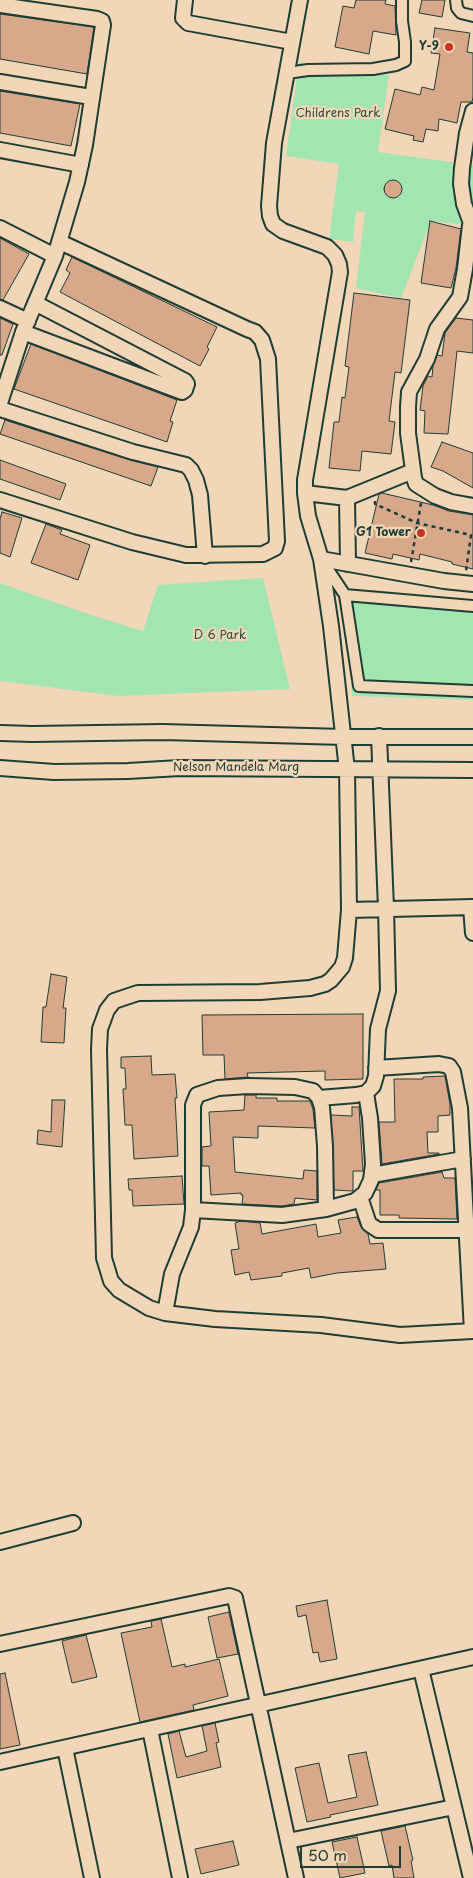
<!DOCTYPE html>
<style>
body{margin:0}
#map{position:relative;width:473px;height:1878px;overflow:hidden;background:#f1d7b8;font-family:"Playpen Sans",sans-serif}
canvas{display:block}
.scale{position:absolute;left:300px;top:1846px;width:101px;height:22px;box-sizing:border-box;border:2px solid #1f3d34;border-top:0;padding-left:6px;font-size:15px;line-height:18px;white-space:nowrap;color:#1f3d34;-webkit-text-stroke:4px #f1d7b8;paint-order:stroke}
</style>
<div id="map">
<canvas width="473" height="1878"></canvas>
<div class="scale">50 m</div>
</div>
<script>
const ctx = document.querySelector('canvas').getContext('2d');
ctx.lineJoin = 'round';
function paint(path, color) { ctx.fillStyle = color; ctx.fill(path, 'evenodd'); }
const poly = rows => new Path2D(rows.map(r => 'M' + r).join(''));
function strokePath(path, color, width, dash) { ctx.strokeStyle = color; ctx.lineWidth = width; ctx.lineCap = dash ? 'butt' : 'round'; ctx.setLineDash(dash || []); ctx.stroke(path); }
function label(font, color, halo, rows, align = 'center') {
  ctx.font = font + ' "Playpen Sans",sans-serif'; ctx.lineWidth = 4.5; ctx.setLineDash([]); ctx.textBaseline = 'middle'; ctx.strokeStyle = halo; ctx.fillStyle = color; for (const [text, x, y, turn = 0] of rows) {
    ctx.save(); ctx.translate(x, y); ctx.rotate((+turn || 0) * Math.PI / 180); ctx.textAlign = isNaN(turn) ? turn : align; if (halo) ctx.strokeText(text, 0, 0); ctx.fillText(text, 0, 0); ctx.restore();
  }
}
const green = poly([
 [299,62,389,75,378,152,473,165,473,226,431,221,401,298,356,288,365,212,356,211,353,242,329,239,339,164,286,156],
 [263,578,290,689,118,696,0,681,0,583,91,615,143,631,158,585],
 [346,588,473,601,473,700,352,696]
]);
const building = poly([
 [356,0,386,0,385,4,395,6,396,35,373,31,369,54,335,47,343,6,354,8,356,0],
 [422,0,445,0,442,17,419,13,422,0],
 [0,14,94,27,87,74,0,59,0,14],
 [435,28,470,33,467,52,473,53,473,97,472,102,461,102,457,123,439,119,438,131,426,129,423,142,413,140,414,136,385,129,395,89,420,95,422,87,434,90,440,54,431,53,435,28],
 [0,91,80,104,71,146,0,133,0,91],
 '384 189a9 9 0 1 1 18 0a9 9 0 1 1-18 0Z',
 [430,221,461,229,456,268,451,288,421,283,430,221],
 [0,238,29,254,3,300,0,299,0,238],
 [72,257,217,327,207,347,209,349,200,366,60,292,70,273,66,270,72,257],
 [354,293,410,300,401,373,395,372,389,421,395,422,391,454,362,451,360,471,329,468,334,422,339,422,342,397,345,398,349,367,345,366,354,293],
 [0,318,13,324,2,355,0,355,0,318],
 [456,318,473,320,473,353,457,351,448,434,424,433,425,411,420,410,423,386,428,376,432,377,433,366,437,355,442,356,445,333,456,318],
 [31,344,177,400,170,421,173,422,167,442,14,389,31,344],
 [5,420,130,460,158,467,151,486,0,434,5,420],
 [442,442,473,453,473,488,443,471,431,467,442,442],
 [0,460,66,484,60,500,0,479,0,460],
 [382,493,433,505,449,511,473,515,473,569,452,564,452,562,420,554,419,560,393,554,392,559,365,553,379,494,382,493],
 [2,512,22,518,10,557,0,553,0,519,2,512],
 [46,524,62,530,60,534,90,545,78,580,31,563,46,524],
 [51,974,67,977,63,1008,66,1008,64,1043,41,1042,43,1007,46,1007,51,974],
 [363,1014,363,1079,325,1080,325,1071,247,1073,248,1077,225,1079,224,1055,203,1055,202,1015,363,1014],
 [151,1056,152,1075,175,1074,177,1098,175,1098,178,1156,134,1159,132,1125,125,1125,123,1089,126,1089,125,1068,121,1068,121,1057,151,1056],
 [445,1076,450,1104,450,1115,438,1116,438,1132,427,1132,428,1153,439,1153,439,1154,382,1164,379,1122,395,1122,394,1079,423,1079,423,1077,445,1076],
 [245,1095,256,1095,256,1098,277,1098,277,1101,310,1101,313,1109,315,1128,258,1126,258,1138,233,1137,235,1172,303,1179,304,1170,317,1171,317,1200,295,1198,294,1204,282,1206,242,1204,243,1195,241,1195,241,1193,211,1195,209,1166,202,1166,202,1147,211,1146,209,1112,244,1110,245,1095],
 [52,1100,65,1100,62,1147,37,1144,38,1130,51,1132,52,1100],
 [352,1107,359,1107,363,1171,353,1171,353,1191,334,1190,331,1115,352,1116,352,1107],
 [442,1172,444,1178,455,1178,457,1219,399,1218,399,1215,380,1215,380,1190,376,1190,379,1183,442,1172],
 [182,1176,184,1204,133,1206,132,1190,129,1190,128,1179,182,1176],
 [357,1217,361,1227,368,1234,370,1244,383,1243,386,1269,337,1273,311,1278,309,1268,282,1273,282,1276,251,1280,249,1272,235,1275,231,1250,239,1249,235,1223,241,1221,260,1223,262,1234,316,1224,318,1237,341,1233,338,1220,357,1217],
 [327,1600,337,1659,320,1662,318,1652,313,1653,306,1615,298,1617,296,1606,327,1600],
 [229,1612,238,1654,217,1658,208,1617,229,1612],
 [161,1619,172,1667,185,1664,185,1667,219,1659,228,1696,193,1705,194,1710,140,1722,121,1633,152,1627,151,1621,161,1619],
 [86,1635,97,1677,72,1683,62,1641,86,1635],
 [5,1673,20,1745,0,1749,0,1674,5,1673],
 [215,1723,219,1742,216,1743,221,1767,177,1778,168,1734,179,1731,186,1757,207,1751,202,1726,215,1723],
 [366,1752,378,1805,330,1815,331,1817,307,1822,295,1768,319,1763,328,1803,357,1797,348,1755,366,1752],
 [405,1826,413,1860,411,1861,414,1878,394,1878,392,1865,389,1866,381,1831,405,1826],
 [357,1837,365,1873,340,1878,332,1842,357,1837],
 [233,1841,239,1865,201,1874,195,1849,233,1841]
]);
const path = poly([
 [375,501,375,504,417,523,471,535,466,571],
 [411,562,421,503]
]);
const pedestrian = poly([
 [456,0,457,8,461,13,473,16],
 [287,73,308,70,373,69,396,65,405,61,405,42,402,21,402,0],
 [323,562,345,595,359,686,473,691],
 [345,595,473,606]
]);
const minor = poly([
 [185,0,183,18,188,23,292,42],
 [300,0,274,143,269,206,270,216,273,224,283,231,327,247,335,255,339,264,340,272,305,480,305,493,308,516,321,559,331,626,347,770,349,910,345,958,342,967,331,980,325,984,310,988,260,992,138,993,114,1001,107,1010,100,1029,99,1050,104,1258,111,1281,119,1290,149,1308,165,1313,215,1319,321,1325,400,1335,473,1331],
 [0,5,97,19,102,21,103,25,85,145,77,182,55,256,23,332,0,403],
 [0,82,91,97],
 [0,150,81,165],
 [473,222,470,225,465,269,460,297,437,329,427,359,409,392,408,407,408,433,414,478,416,484,435,496,451,502,473,506],
 [471,223,464,204,461,184,462,168,467,133,473,111],
 [0,228,55,256],
 [0,308,28,321],
 [23,332,182,392,185,390,187,384,185,381,35,303],
 [0,409,133,452,186,465,191,470,196,480,200,495,205,556],
 [305,493,347,498],
 [0,500,132,542,186,555,263,554,275,548,277,541,268,359,262,340,255,332,247,329,60,242],
 [321,559,444,581,473,584],
 [348,564,347,498,413,471],
 [0,733,32,734,163,732,344,737,473,737],
 [0,768,54,772,128,771,180,768,473,770],
 [471,907,473,933],
 [349,910,473,907],
 [376,1068,439,1064,449,1066,453,1072,460,1108,472,1331],
 [319,1098,356,1095,366,1093,373,1086,376,1076,378,1029,388,991,386,908,379,736],
 [372,1175,463,1159],
 [360,1197,369,1224,378,1230,467,1230],
 [193,1210,282,1215,326,1209,355,1201,365,1193,371,1180,373,1164,370,1118,366,1093],
 [165,1313,172,1274,191,1227,193,1210,193,1105,197,1095,218,1088,248,1086,295,1087,313,1091,319,1098,322,1107,325,1146,326,1209],
 [0,1542,73,1523],
 [0,1644,229,1596,235,1598,296,1878],
 [421,1669,471,1878],
 [150,1729,180,1878],
 [65,1748,92,1878],
 [0,1762,473,1657],
 [288,1841,454,1807]
]);
const markers = [
 [449,47,5,"#c8321e"],
 [421,533,5,"#c8321e"]
];
const poiNames = [
 ["Y-9",439,47],
 ["G1 Tower",411,533]
];
const parkNames = [
 ["Childrens Park",338,114],
 ["D 6 Park",220,636]
];
const streetNames = [
 ["Nelson Mandela Marg",236,768]
];
paint(green, '#a3e5b0');
paint(building, '#d8a88a');
strokePath(building, '#1f3d34', 1);
strokePath(pedestrian, '#1f3d34', 14);
strokePath(minor, '#1f3d34', 18);
strokePath(path, '#1f3d34', 2.5, [4, 4]);
strokePath(pedestrian, '#f1d7b8', 10);
strokePath(minor, '#f1d7b8', 14);
for (const [x, y, r, color] of markers) { const dot = new Path2D(); dot.arc(x, y, r, 0, 2 * Math.PI); ctx.fillStyle = color; ctx.fill(dot); strokePath(dot, '#f1d7b8', 2); }
label('bold 12px', '#1f3d34', '#f1d7b8', poiNames, 'right');
label('12px', '#2c4e40', '#f1d7b8', parkNames);
label('12px', '#1f3d34', '#f1d7b8', streetNames);
</script>
